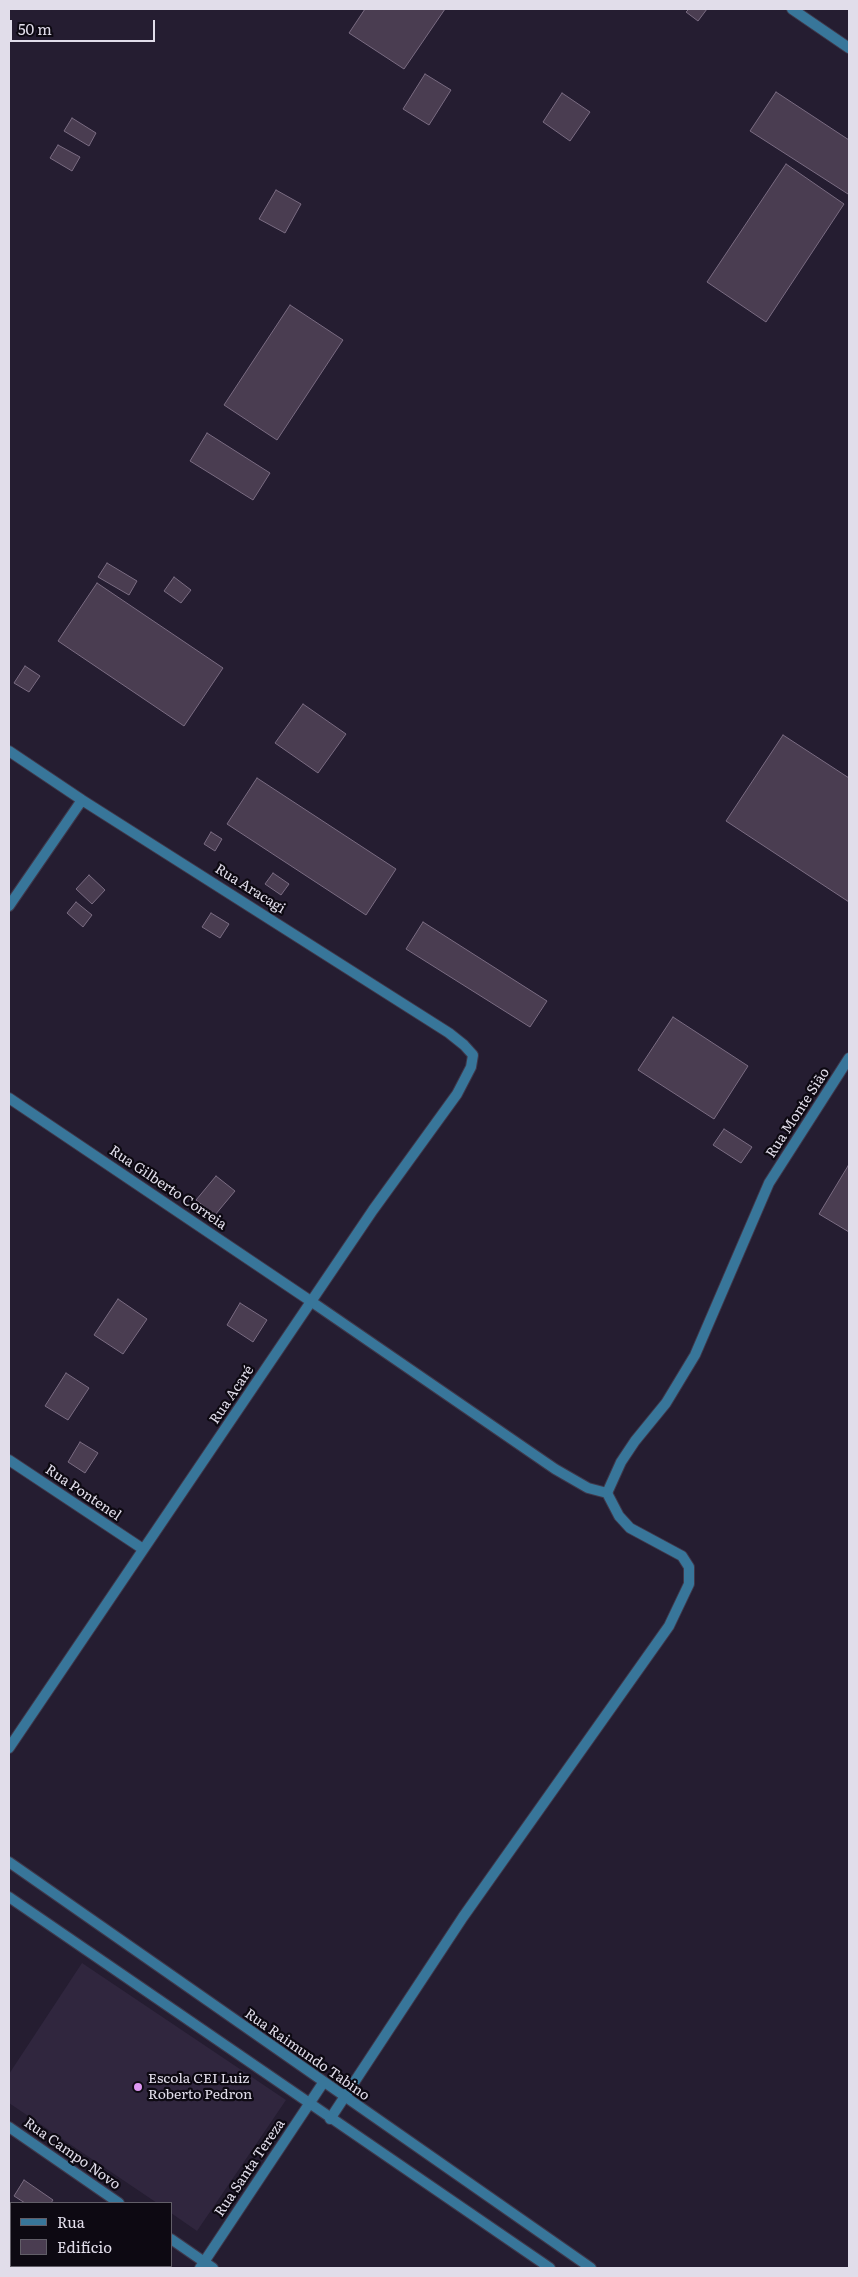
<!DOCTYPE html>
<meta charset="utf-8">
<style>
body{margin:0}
#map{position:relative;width:858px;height:2277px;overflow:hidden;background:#251d31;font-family:Literata,serif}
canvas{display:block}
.frame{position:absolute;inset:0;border:10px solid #e1ddea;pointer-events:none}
.legend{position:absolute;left:10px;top:2202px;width:162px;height:65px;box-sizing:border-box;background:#0d0912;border:1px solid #625e68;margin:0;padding:6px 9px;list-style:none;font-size:15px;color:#e1ddea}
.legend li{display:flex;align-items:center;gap:10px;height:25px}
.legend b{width:25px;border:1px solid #625e68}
.scale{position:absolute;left:10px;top:20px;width:145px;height:22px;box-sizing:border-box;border:2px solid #e1ddea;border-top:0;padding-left:6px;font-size:15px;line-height:18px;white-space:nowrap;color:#e1ddea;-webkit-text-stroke:4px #0d0912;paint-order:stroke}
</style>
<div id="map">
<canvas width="858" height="2277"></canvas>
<div class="frame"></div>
<ul class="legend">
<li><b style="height:6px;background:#38769a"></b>Rua</li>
<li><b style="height:14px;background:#4a3d51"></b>Edifício</li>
</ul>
<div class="scale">50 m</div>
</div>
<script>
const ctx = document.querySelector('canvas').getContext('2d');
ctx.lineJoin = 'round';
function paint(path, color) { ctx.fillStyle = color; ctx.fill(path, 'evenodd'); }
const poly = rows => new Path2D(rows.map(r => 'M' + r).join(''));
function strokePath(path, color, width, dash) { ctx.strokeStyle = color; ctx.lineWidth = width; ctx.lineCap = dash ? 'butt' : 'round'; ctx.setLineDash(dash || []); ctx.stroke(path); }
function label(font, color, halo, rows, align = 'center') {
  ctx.font = font + ' Literata,serif'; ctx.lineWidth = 4.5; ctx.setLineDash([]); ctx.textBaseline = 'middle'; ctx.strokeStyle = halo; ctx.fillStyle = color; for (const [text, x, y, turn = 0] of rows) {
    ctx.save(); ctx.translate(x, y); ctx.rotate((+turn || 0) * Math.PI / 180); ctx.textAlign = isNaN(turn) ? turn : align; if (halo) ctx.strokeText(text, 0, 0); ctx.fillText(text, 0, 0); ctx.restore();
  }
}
const built = poly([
 [82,1963,286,2100,197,2231,171,2213,171,2203,157,2203,9,2103,9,2074]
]);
const building = poly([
 [365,9,445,9,404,69,349,33,365,9],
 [689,9,707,9,698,21,686,12,689,9],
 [425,74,451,90,429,125,403,109,425,74],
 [776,92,849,140,849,191,848,194,750,131,776,92],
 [562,93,590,112,570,141,543,122,562,93],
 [72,118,96,133,89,146,64,131,72,118],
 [58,145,80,157,72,171,50,158,58,145],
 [786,164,844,204,766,322,707,282,786,164],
 [276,190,301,204,285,233,259,219,276,190],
 [290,305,343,340,277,440,224,405,290,305],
 [207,433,270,473,253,500,190,461,207,433],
 [107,563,137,581,129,595,98,577,107,563],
 [174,577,191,590,181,603,164,591,174,577],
 [97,583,223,668,184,726,58,641,97,583],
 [25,666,40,676,29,692,14,683,25,666],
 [303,704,346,734,318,773,275,743,303,704],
 [783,735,849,778,849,902,726,821,783,735],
 [257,778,396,869,366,915,227,824,257,778],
 [211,832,222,839,215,851,204,844,211,832],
 [273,873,289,884,281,895,265,884,273,873],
 [89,875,105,890,92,904,76,889,89,875],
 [76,902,92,915,83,927,67,913,76,902],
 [211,913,229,924,220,938,202,927,211,913],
 [423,922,547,1001,530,1027,406,949,423,922],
 [673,1017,748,1066,714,1119,638,1070,673,1017],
 [724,1129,752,1147,741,1163,713,1145,724,1129],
 [848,1166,849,1167,849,1232,819,1214,848,1166],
 [216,1176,235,1191,215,1215,196,1200,216,1176],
 [118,1299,147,1319,123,1354,94,1335,118,1299],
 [240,1303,267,1320,253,1342,227,1325,240,1303],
 [66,1373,89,1388,68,1420,45,1406,66,1373],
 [80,1442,98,1453,85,1473,68,1462,80,1442],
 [24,2180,53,2200,51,2203,25,2203,14,2196,24,2180],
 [34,2266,64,2266,62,2268,37,2268,34,2266]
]);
const lane = poly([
 [312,1302,555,1469,588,1488,607,1493,619,1516,630,1528,682,1556,689,1567,689,1584,669,1626,463,1917,330,2119]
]);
const street = poly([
 [792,9,849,48],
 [9,751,82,800,449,1033,464,1045,473,1055,471,1067,457,1094,373,1210,9,1748],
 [9,906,82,800],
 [9,1098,312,1302],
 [9,1460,143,1549],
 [607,1493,621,1462,635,1441,666,1403,695,1355,769,1183,849,1058],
 [9,1862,591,2268],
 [9,1897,550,2268],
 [9,2127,119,2203],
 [171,2239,213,2268],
 [200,2268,323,2083]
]);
const markers = [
 [138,2087,5,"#de98f2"]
];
const streetNames = [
 ["Rua Aracagi",250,889,32],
 ["Rua Monte Sião",798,1113,-57],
 ["Rua Gilberto Correia",168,1188,34],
 ["Rua Acaré",232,1395,-56],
 ["Rua Pontenel",83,1493,34],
 ["Rua Raimundo Tabino",307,2055,35],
 ["Rua Campo Novo",72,2154,35],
 ["Rua Santa Tereza",250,2168,-56]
];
const poiNames = [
 ["Escola CEI Luiz",148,2079],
 ["Roberto Pedron",148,2095]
];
paint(built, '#30263e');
paint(building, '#4a3d51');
strokePath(building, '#7a6c82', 1);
strokePath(lane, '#3f384b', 12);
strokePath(street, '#3f384b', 12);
strokePath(lane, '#38769a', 10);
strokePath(street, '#38769a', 10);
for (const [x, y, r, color] of markers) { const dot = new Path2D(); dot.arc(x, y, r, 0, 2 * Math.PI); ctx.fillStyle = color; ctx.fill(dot); strokePath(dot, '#0d0912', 2); }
label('14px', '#e1ddea', '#0d0912', streetNames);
label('14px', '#e1ddea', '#0d0912', poiNames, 'left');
</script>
